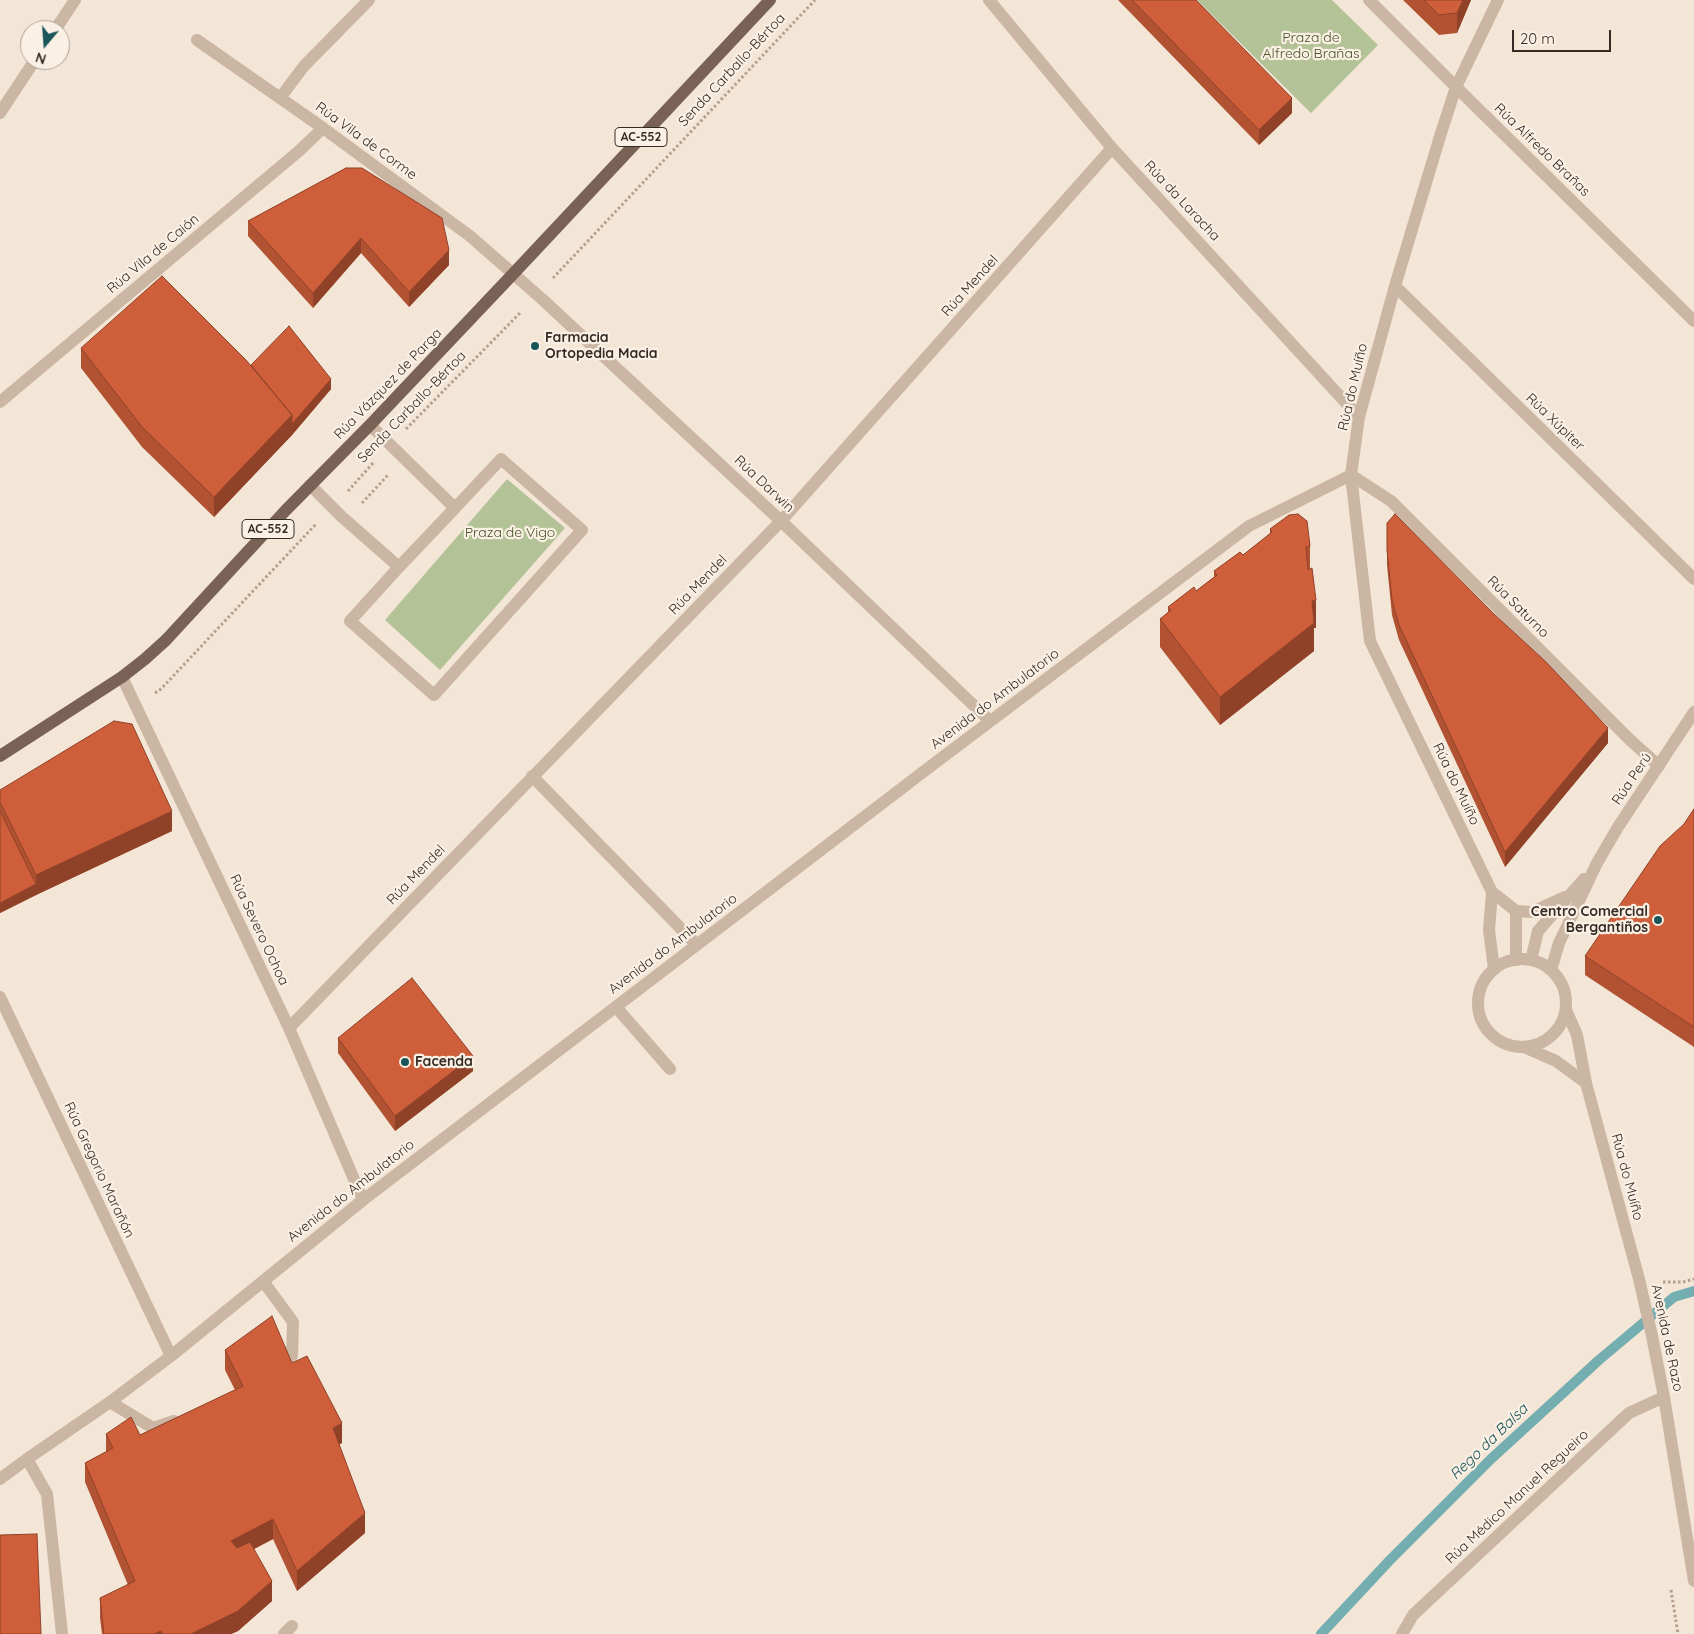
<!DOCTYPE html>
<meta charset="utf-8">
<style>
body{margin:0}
#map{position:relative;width:1694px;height:1634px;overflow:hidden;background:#f3e6d7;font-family:Quicksand,sans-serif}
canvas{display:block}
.north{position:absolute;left:20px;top:20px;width:50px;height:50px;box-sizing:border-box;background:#faf0e4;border:1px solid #aba198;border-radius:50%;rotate:198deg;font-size:14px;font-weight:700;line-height:20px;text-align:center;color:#352b25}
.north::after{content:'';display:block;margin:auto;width:18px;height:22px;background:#195559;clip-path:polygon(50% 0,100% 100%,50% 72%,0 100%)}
.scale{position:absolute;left:1512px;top:30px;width:99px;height:22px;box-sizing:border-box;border:2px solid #352b25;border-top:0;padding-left:6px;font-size:15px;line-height:18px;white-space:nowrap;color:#352b25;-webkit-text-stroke:4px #faf0e4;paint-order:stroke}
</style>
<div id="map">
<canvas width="1694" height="1634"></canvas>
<div class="north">N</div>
<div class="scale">20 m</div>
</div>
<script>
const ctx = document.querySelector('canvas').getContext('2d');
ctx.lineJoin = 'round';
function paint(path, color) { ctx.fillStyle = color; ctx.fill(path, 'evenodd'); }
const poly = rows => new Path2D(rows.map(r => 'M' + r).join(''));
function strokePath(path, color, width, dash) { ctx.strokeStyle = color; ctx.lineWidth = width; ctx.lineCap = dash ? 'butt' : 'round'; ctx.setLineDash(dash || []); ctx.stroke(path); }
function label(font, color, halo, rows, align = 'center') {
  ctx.font = font + ' Quicksand,sans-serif'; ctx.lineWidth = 4.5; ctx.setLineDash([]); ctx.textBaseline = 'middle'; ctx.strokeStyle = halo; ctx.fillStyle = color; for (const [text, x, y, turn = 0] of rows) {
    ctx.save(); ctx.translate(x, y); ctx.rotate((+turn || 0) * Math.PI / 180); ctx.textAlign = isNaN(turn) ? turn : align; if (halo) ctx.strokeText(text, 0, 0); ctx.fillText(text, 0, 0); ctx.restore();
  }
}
const green = poly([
 [1197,0,1332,0,1378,45,1311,113],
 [507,479,565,528,440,670,385,620]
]);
const stream = poly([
 [1321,1634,1390,1560,1491,1459,1599,1360,1674,1297,1694,1291]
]);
const path = poly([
 [553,278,815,0],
 [406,429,521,312],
 [348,491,374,462],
 [362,503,388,475],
 [155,693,161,689,316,524],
 [1663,1282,1683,1282,1694,1279],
 [1671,1590,1678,1634]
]);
const service = poly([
 [263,1281,293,1322,292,1356,277,1366],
 [110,1402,153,1428,174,1421]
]);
const minor = poly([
 [989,0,1112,148,1359,417],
 [1369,0,1456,87,1694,321],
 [1498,0,1456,87,1441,133,1395,286,1359,417,1351,475,1370,641,1492,892,1516,911,1516,960],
 [55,30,75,0],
 [197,40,323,128,470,236,542,299,781,521,990,721],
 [280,98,304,66,369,0],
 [0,113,35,60],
 [1395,286,1694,579],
 [0,402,299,151,323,128],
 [1351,475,1391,501,1628,738,1659,766],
 [310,485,341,516,399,567,350,621,434,695,582,530,501,459,455,508,370,425],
 [399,567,455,508],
 [122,677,289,1028,363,1200],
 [532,776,697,945],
 [1492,892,1489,930,1494,969],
 [0,997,171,1356],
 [616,1007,670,1069],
 [289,1028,781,521,1112,148],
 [27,1459,47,1494,62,1634],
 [0,1479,27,1459,110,1402,171,1356,363,1200,927,769,1249,526,1351,475],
 [284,1634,292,1626],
 [1402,1634,1413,1615,1629,1413,1664,1397]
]);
const tertiary = poly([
 [1516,911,1532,912,1565,897],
 '1478 1003a44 44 0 1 1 88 0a44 44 0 1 1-88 0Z',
 [1531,960,1538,931,1584,879],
 [1551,970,1559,943,1597,863,1618,827,1694,712],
 [1566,1010,1577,1035,1586,1083,1639,1279,1652,1336,1664,1397,1694,1581],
 [1524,1047,1556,1061,1586,1083]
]);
const primary = poly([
 [0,756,122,677,145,659,166,640,286,510,370,425,513,274,770,0]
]);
const wall = poly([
 [1118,0,1196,0,1292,113,1259,145],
 [1403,0,1471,0,1457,33,1439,35],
 [346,168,449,265,409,307,361,253,313,308,248,236,248,221],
 [81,348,251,365,331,389,292,435,214,517,142,447,81,368],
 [1387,523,1608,743,1505,867,1399,640,1392,615,1387,565],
 [1270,529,1310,546,1310,569,1316,628,1314,628,1314,651,1220,725,1160,647,1160,619,1168,613,1168,607,1196,591,1214,577,1214,571,1243,555,1270,534],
 [0,790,172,831,36,895,0,913],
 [1694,809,1694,1047,1585,975,1585,956,1684,824],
 [338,1038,473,1071,395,1131,338,1053],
 [225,1350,292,1363,342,1443,339,1444,365,1533,297,1591,273,1539,254,1549,272,1601,238,1631,231,1634,102,1634,100,1618,100,1598,128,1585,85,1482,85,1463,106,1452,106,1434,140,1435,235,1390,225,1370]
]);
const shadedWall = poly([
 [1463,0,1471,0,1457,33,1457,13],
 [1292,98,1292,113,1259,145,1259,130],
 [361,238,361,253,313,308,313,293],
 [449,250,449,265,409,307,409,292],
 [331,379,331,389,292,435,214,517,214,497,292,415],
 [1316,600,1316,628,1314,628,1314,651,1220,725,1220,697,1312,601],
 [1608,728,1608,743,1505,867,1505,852],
 [172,811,172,831,36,895,0,913,0,903,36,884,36,875],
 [473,1056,473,1071,395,1131,395,1116],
 [342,1423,342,1443,333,1448,333,1428],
 [365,1513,365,1533,297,1591,297,1571],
 [273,1519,273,1539,231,1561,231,1541],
 [272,1581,272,1601,238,1631,231,1634,191,1634],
 [161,1631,161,1634,154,1634]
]);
const building = poly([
 [1132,0,1196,0,1292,98,1259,130,1132,0],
 [1424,0,1463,0,1457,13,1439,15,1424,0],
 [346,168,362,168,442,218,449,250,409,292,361,238,313,293,248,221,346,168],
 [162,276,246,360,292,415,214,497,142,427,81,348,162,276],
 [289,326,331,379,292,424,292,415,251,365,289,326],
 [1298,514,1307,521,1310,546,1306,547,1308,570,1312,568,1316,600,1312,601,1314,623,1220,697,1160,619,1171,610,1168,607,1194,587,1196,591,1217,575,1214,571,1240,552,1243,555,1272,532,1270,529,1289,515,1298,514],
 [1395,514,1494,614,1546,662,1608,728,1505,852,1399,625,1392,600,1387,550,1387,523,1395,514],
 [114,721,132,724,172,811,36,875,0,802,0,790,114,721],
 [1694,809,1694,1027,1585,956,1660,846,1684,824,1694,809],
 [0,811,36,884,0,903,0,811],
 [412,978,473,1056,395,1116,338,1038,412,978],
 [272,1316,292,1363,307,1356,342,1423,333,1428,365,1513,297,1571,273,1519,231,1541,237,1548,250,1542,272,1581,238,1611,191,1634,163,1634,161,1631,154,1634,104,1634,100,1598,135,1581,85,1463,113,1448,106,1434,131,1417,140,1435,243,1386,225,1350,272,1316],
 [37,1534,41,1634,0,1634,0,1535,37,1534]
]);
const markers = [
 [535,346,5,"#195559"],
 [1658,920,5,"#195559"],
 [405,1062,5,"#195559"]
];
const shields = [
 [641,137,52],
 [268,529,52]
];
const shieldNames = [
 ["AC-552",641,137],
 ["AC-552",268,529]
];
const parkNames = [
 ["Praza de",1311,38],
 ["Alfredo Brañas",1311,54],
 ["Praza de Vigo",510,533]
];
const streetNames = [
 ["Senda Carballo-Bértoa",732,70,-47],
 ["Rúa Vila de Corme",366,141,36],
 ["Rúa Alfredo Brañas",1542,150,44],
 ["Rúa da Laracha",1182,201,47],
 ["Rúa Vila de Caión",153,254,-40],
 ["Rúa Mendel",970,286,-48],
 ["Rúa Vázquez de Parga",388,384,-46],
 ["Rúa do Muíño",1353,387,-77],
 ["Senda Carballo-Bértoa",412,407,-46],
 ["Rúa Xúpiter",1555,422,44],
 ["Rúa Darwin",764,484,43],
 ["Rúa Mendel",698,585,-46],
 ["Rúa Saturno",1518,607,45],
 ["Avenida do Ambulatorio",995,699,-37],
 ["Rúa Perú",1632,779,-56],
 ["Rúa do Muíño",1456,784,64],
 ["Rúa Mendel",416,875,-46],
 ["Rúa Severo Ochoa",259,930,65],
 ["Avenida do Ambulatorio",673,944,-37],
 ["Rúa Gregorio Marañón",99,1170,65],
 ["Rúa do Muíño",1627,1177,75],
 ["Avenida do Ambulatorio",351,1191,-38],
 ["Avenida de Razo",1667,1338,78],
 ["Rúa Médico Manuel Regueiro",1517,1497,-43]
];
const poiNames = [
 ["Farmacia",545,338],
 ["Ortopedia Macia",545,354],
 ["Centro Comercial",1648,912,"right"],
 ["Bergantiños",1648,928,"right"],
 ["Facenda",415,1062]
];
const waterNames = [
 ["Rego da Balsa",1489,1442,-44]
];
paint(green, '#b3c297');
strokePath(stream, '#75aeb1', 10);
strokePath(path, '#b79f8d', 3, [2.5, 2.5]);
strokePath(service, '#cbb5a3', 12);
strokePath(minor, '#cbb5a3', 12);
strokePath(tertiary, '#cbb5a3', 12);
strokePath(primary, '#796155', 12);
paint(wall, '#b15232');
paint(shadedWall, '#904229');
paint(building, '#ce5f3a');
strokePath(building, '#904229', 1);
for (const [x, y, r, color] of markers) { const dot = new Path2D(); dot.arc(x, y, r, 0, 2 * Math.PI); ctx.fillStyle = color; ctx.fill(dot); strokePath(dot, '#faf0e4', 2); }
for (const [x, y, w] of shields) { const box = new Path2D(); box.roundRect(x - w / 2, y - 9.5, w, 19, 4); ctx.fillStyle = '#faf0e4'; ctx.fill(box); strokePath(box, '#352b25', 1); }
label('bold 12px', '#352b25', null, shieldNames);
label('14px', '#445528', '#faf0e4', parkNames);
label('14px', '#352b25', '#faf0e4', streetNames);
label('bold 14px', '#352b25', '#faf0e4', poiNames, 'left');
label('italic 15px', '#195559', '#faf0e4', waterNames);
</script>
